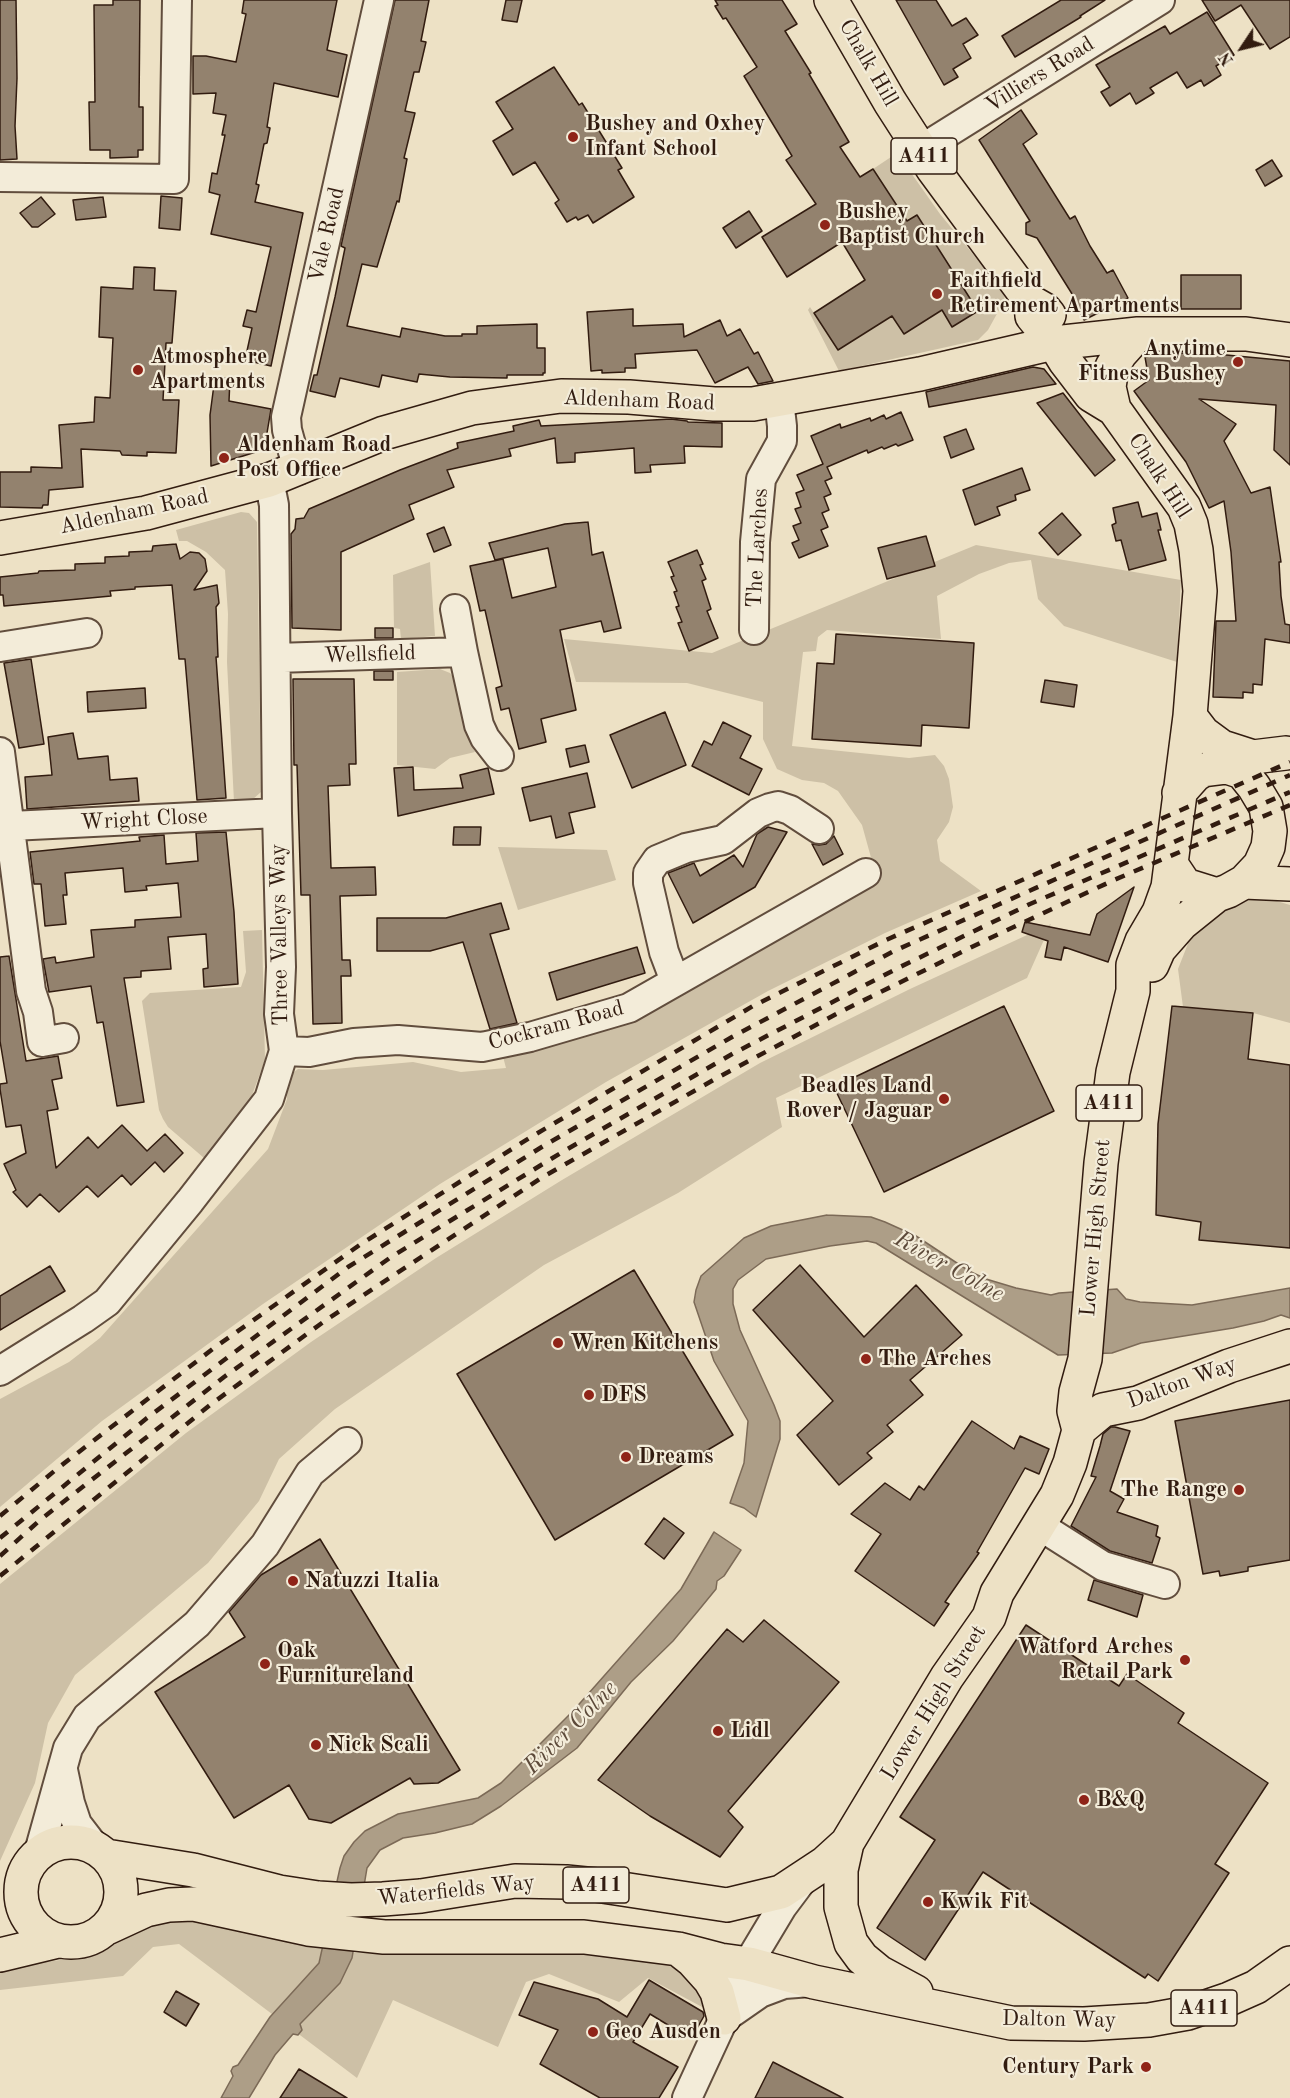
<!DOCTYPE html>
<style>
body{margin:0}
#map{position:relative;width:1290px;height:2098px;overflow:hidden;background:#ede1c5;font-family:"Old Standard TT",serif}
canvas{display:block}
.north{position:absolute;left:1212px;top:18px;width:60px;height:60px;-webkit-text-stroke:4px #f3ecd9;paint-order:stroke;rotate:235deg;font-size:16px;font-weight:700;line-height:24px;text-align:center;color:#321c10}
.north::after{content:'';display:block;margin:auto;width:21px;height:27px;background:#321c10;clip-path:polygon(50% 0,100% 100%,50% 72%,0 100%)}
</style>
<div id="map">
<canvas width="1290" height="2098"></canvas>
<div class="north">N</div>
</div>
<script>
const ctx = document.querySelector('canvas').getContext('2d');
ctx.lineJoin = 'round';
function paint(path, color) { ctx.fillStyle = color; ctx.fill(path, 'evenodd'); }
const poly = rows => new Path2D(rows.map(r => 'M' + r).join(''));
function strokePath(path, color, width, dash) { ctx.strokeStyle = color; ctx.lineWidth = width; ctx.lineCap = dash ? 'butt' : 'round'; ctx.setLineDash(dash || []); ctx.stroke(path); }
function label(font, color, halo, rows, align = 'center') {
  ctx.font = font + ' "Old Standard TT",serif'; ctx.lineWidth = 4.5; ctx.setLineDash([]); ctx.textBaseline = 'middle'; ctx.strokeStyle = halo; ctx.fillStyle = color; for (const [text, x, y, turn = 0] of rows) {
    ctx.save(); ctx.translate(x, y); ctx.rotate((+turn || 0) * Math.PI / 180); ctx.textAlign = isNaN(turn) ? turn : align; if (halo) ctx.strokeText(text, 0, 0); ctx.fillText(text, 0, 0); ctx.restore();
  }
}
const green = poly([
 [897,153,940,214,1000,287,1005,294,1004,301,988,330,978,340,839,371,808,310,810,307,838,350,892,316,904,334,942,310,952,327,978,311,894,239,855,264,842,242,898,207,873,169],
 [241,512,249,513,257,522,261,792,252,800,234,802,227,662,228,614,225,570,206,552,187,541,179,541,176,530],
 [976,545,1181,580,1177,662,1064,626,1038,599,1031,560,1009,563,979,574,937,596,941,639,827,630,818,637,816,651,803,652,792,746,909,758,935,755,944,766,949,779,953,807,949,822,937,840,940,861,981,891,885,933,768,991,606,1082,440,1184,263,1304,102,1421,0,1507,0,1399,69,1362,100,1338,268,1149,287,1099,286,1078,298,1069,323,1070,413,1062,461,1072,506,1068,502,1053,573,1029,875,872,862,825,838,791,824,783,802,780,777,769,763,739,763,702,687,683,576,682,564,639,712,653],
 [430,562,435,636,401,639,400,629,394,628,393,575],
 [440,669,450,673,455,679,469,740,475,752,450,758,435,769,397,765,397,672],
 [498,847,607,850,616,880,518,910],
 [1252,896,1263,897,1290,905,1290,1023,1253,1013,1183,1007,1178,969,1191,936,1216,914],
 [1051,924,1027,978,776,1098,782,1127,678,1193,544,1265,335,1409,279,1459,259,1501,208,1563,75,1675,48,1723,35,1783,0,1861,0,1584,186,1433,311,1342,436,1258,562,1180,760,1063,910,989],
 [262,930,265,1060,251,1098,204,1158,168,1127,163,1119,159,1110,142,1001,150,993,241,987,246,972,243,931],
 [189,1916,302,1941,320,1948,356,1953,419,1954,537,1948,669,1957,697,1980,704,2008,648,1978,619,2002,549,1974,526,1982,498,2047,393,2000,357,2078,179,1944,153,1947,123,1976,0,1990,0,1968,83,1957,100,1951,119,1936,135,1928]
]);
const water = poly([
 [827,1215,871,1217,885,1222,916,1236,969,1271,986,1279,1016,1288,1051,1295,1059,1293,1117,1289,1126,1299,1140,1302,1192,1305,1290,1288,1290,1318,1281,1315,1264,1321,1233,1328,1141,1343,1112,1353,1058,1355,876,1243,867,1241,830,1246,766,1259,738,1280,733,1289,733,1304,740,1330,774,1405,780,1421,780,1439,756,1517,744,1508,730,1503,744,1463,748,1421,714,1361,694,1302,696,1290,701,1276,744,1238,771,1226,827,1215],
 [714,1532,741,1550,724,1576,717,1581,716,1589,698,1611,673,1641,631,1682,577,1748,501,1806,472,1824,435,1833,403,1838,380,1850,367,1868,352,1958,340,1983,300,2024,302,2030,298,2035,293,2034,275,2055,249,2098,221,2098,233,2076,231,2071,233,2067,238,2065,270,2017,319,1963,340,1868,344,1856,354,1842,365,1831,398,1814,478,1798,501,1783,573,1711,681,1589,714,1532]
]);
const building = poly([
 [0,0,16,0,17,78,15,126,17,159,0,160,0,0],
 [113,0,140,0,139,107,143,107,143,150,138,150,138,157,110,158,110,150,90,150,89,102,95,102,94,5,113,5,113,0],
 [244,0,337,0,327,50,347,55,338,97,274,83,267,127,270,128,267,143,264,144,256,184,259,185,255,202,303,213,271,366,245,360,252,328,243,326,247,310,256,312,271,247,211,234,220,195,209,192,212,173,217,174,225,135,222,135,226,115,213,113,216,93,193,94,193,56,206,56,236,62,246,14,242,13,244,0],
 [395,0,429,0,421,41,426,42,419,72,414,72,405,111,415,113,404,158,407,159,399,202,397,201,377,267,362,264,347,326,400,337,402,328,445,336,462,336,462,334,477,334,477,326,537,324,537,348,545,348,545,373,543,373,543,375,507,375,507,378,450,377,419,374,417,382,382,375,379,387,340,378,335,397,310,391,314,375,317,375,335,297,345,248,341,246,395,0],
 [506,0,522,0,517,22,502,20,506,0],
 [715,0,782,0,797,24,785,31,811,73,809,74,849,142,840,147,860,177,873,169,907,221,917,215,978,311,952,327,942,310,904,334,892,316,838,350,814,313,865,280,842,242,787,277,762,237,816,204,786,160,792,156,744,76,757,67,726,18,723,19,715,6,718,5,715,0],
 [896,0,936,0,952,26,966,18,978,35,963,44,971,58,953,69,958,77,944,85,896,0],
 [1061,0,1105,0,1080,16,1081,17,1015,57,1002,36,1061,0],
 [1202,0,1290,0,1290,37,1270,49,1241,5,1215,21,1202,0],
 [1207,12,1234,55,1216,66,1221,75,1204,86,1201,80,1187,88,1177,72,1150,88,1154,93,1136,104,1130,93,1110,106,1101,92,1110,87,1096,65,1165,26,1170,34,1207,12],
 [554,67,579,105,582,103,622,168,618,170,634,197,593,223,588,215,578,220,576,217,567,222,555,203,559,200,535,162,513,175,493,141,513,129,496,102,554,67],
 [1021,110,1037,134,1023,144,1070,219,1075,216,1090,246,1107,273,1113,270,1128,298,1084,320,1073,298,1074,297,1037,238,1026,234,1026,223,1030,221,979,140,1021,110],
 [1272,160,1282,176,1265,186,1256,170,1272,160],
 [161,196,182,198,180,230,159,228,161,196],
 [41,197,55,214,38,227,32,227,20,213,41,197],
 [103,197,106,217,76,220,73,200,103,197],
 [749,211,762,231,736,248,723,228,749,211],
 [134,267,155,268,154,290,176,291,172,343,166,343,163,400,179,400,176,453,147,452,147,456,122,455,120,451,81,449,83,487,49,490,48,505,43,505,42,508,0,507,0,472,31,472,31,467,62,468,59,425,94,422,95,397,110,398,113,338,99,337,101,287,133,289,134,267],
 [1181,275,1241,275,1241,309,1181,309,1181,275],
 [633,309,633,326,683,324,684,337,720,320,727,336,740,329,754,354,758,352,773,381,758,384,748,367,715,383,697,350,635,354,636,368,625,368,625,372,602,373,602,370,591,371,587,312,633,309],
 [1166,353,1205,353,1290,361,1290,465,1274,450,1276,405,1199,399,1236,424,1224,441,1251,493,1270,487,1281,562,1279,562,1281,596,1285,624,1290,625,1290,643,1265,639,1262,685,1253,684,1253,693,1243,692,1243,698,1213,697,1216,621,1236,621,1231,552,1224,501,1209,508,1186,462,1134,391,1149,380,1145,357,1166,353],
 [1033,367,1044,369,1056,384,929,407,926,392,1033,367],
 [215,377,230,379,229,401,271,409,267,433,259,451,211,466,210,415,215,377],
 [1063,393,1115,460,1095,476,1037,403,1063,393],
 [901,412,913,440,898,446,896,444,884,449,882,447,868,453,867,450,827,467,832,478,825,481,831,494,824,497,829,510,822,513,828,527,821,530,828,546,799,558,792,543,799,540,793,526,801,523,795,509,801,507,796,493,804,490,797,475,823,464,811,436,840,424,841,428,870,418,871,421,884,415,886,419,901,412],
 [671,419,687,421,688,422,722,423,722,447,684,446,685,463,650,465,651,472,635,473,634,448,575,453,575,462,557,463,555,438,509,449,511,456,447,470,454,487,409,505,414,519,341,552,341,630,292,628,291,534,295,529,296,519,304,518,309,509,400,470,458,448,457,443,514,431,513,426,539,420,541,426,671,419],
 [966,429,974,449,951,458,944,437,966,429],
 [1022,468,1030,490,1015,495,1016,500,997,507,1000,515,975,525,963,490,1022,468],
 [1138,502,1142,517,1157,513,1161,530,1158,530,1166,560,1129,570,1121,540,1116,541,1112,525,1116,523,1113,508,1138,502],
 [1062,513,1081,535,1058,555,1039,533,1062,513],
 [588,522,592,555,603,552,621,628,604,632,601,621,560,630,576,710,541,719,546,742,519,749,509,708,501,710,496,688,502,686,485,610,480,611,470,566,503,559,512,598,556,587,548,548,495,560,489,543,565,524,588,522],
 [444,527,451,545,434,552,427,534,444,527],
 [926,536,935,566,887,579,878,548,926,536],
 [176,544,180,559,190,552,199,553,205,559,207,571,194,590,217,585,219,603,216,607,218,657,216,657,226,798,197,800,185,659,179,659,172,585,135,587,135,589,110,591,111,596,4,606,3,595,0,595,0,577,38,573,39,571,75,570,75,564,105,563,105,557,129,556,129,552,152,551,153,546,176,544],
 [697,550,703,564,700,565,706,579,702,581,711,609,707,611,718,638,689,651,678,623,682,622,676,607,679,606,674,592,677,591,671,577,674,576,668,562,697,550],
 [375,628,393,628,393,638,375,638,375,628],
 [836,634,974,643,969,728,922,725,921,746,812,739,817,663,834,664,836,634],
 [31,659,44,744,19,748,4,663,31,659],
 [374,671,393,671,393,680,374,680,374,671],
 [293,679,354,679,356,764,349,764,350,785,328,786,331,868,375,867,376,895,340,896,342,960,350,960,351,976,341,976,342,1023,313,1024,310,895,301,895,297,765,294,765,293,679],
 [1045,680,1077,685,1074,707,1041,702,1045,680],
 [145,688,146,708,88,712,87,692,145,688],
 [665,712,686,765,632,788,610,735,665,712],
 [723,722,751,736,740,758,762,769,749,795,692,766,704,741,712,745,723,722],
 [73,733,78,759,108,756,110,780,137,778,139,801,27,809,25,777,52,775,48,737,73,733],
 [585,745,589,762,570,767,566,749,585,745],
 [413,767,414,790,463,788,460,775,488,768,494,794,398,816,394,768,413,767],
 [587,773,595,807,569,813,574,833,556,838,551,816,530,821,522,788,587,773],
 [454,827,481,827,480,845,453,845,454,827],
 [768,827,787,832,755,887,693,923,668,873,694,863,700,876,734,855,743,867,757,834,768,827],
 [226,832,234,912,238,984,204,987,203,969,208,968,206,934,168,937,171,969,141,971,141,977,124,978,144,1102,117,1106,103,1022,97,1023,91,986,49,992,43,959,55,957,56,963,94,957,91,930,135,927,135,920,181,917,178,883,146,886,147,890,125,892,123,868,65,873,67,895,63,895,66,924,45,926,41,884,34,884,30,852,140,841,139,837,164,835,166,864,198,861,196,833,226,832],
 [834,836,843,854,823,865,812,844,819,845,826,844,834,836],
 [1134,887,1108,962,1064,947,1061,960,1045,957,1048,941,1022,932,1025,922,1090,935,1097,914,1134,887],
 [501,903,509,929,490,934,517,1023,490,1029,463,942,430,951,377,951,377,918,446,918,501,903],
 [637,947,645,973,557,1000,549,973,637,947],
 [9,956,26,1061,58,1056,62,1078,52,1080,58,1109,47,1111,56,1168,88,1137,98,1148,122,1125,147,1151,165,1134,183,1153,164,1172,155,1162,131,1185,122,1175,98,1197,87,1186,59,1212,40,1194,27,1207,13,1192,16,1190,4,1164,26,1153,21,1125,6,1127,0,1089,0,1084,7,1083,0,1041,0,957,9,956],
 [1004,1006,1054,1111,884,1192,834,1087,1004,1006],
 [1172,1006,1253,1013,1248,1059,1290,1065,1290,1248,1199,1240,1201,1222,1156,1215,1158,1124,1172,1006],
 [800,1265,864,1337,916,1285,962,1335,910,1380,923,1395,887,1425,893,1432,867,1453,872,1458,839,1485,797,1435,833,1401,753,1310,800,1265],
 [50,1266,65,1291,0,1330,0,1296,50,1266],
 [634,1270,733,1435,555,1540,457,1374,634,1270],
 [1290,1400,1290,1560,1248,1567,1248,1571,1220,1576,1219,1571,1203,1574,1175,1421,1290,1400],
 [972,1421,1014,1449,1020,1436,1049,1449,1039,1474,1025,1468,977,1552,979,1553,945,1602,949,1604,934,1626,855,1571,881,1534,851,1514,885,1483,910,1500,919,1486,924,1490,972,1421],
 [1111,1427,1115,1427,1130,1431,1110,1491,1124,1499,1117,1512,1158,1526,1156,1536,1160,1538,1152,1563,1110,1551,1071,1526,1096,1477,1091,1476,1100,1446,1103,1434,1111,1427],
 [664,1518,684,1533,664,1559,645,1544,664,1518],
 [320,1539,460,1770,438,1783,414,1784,410,1778,331,1823,309,1819,289,1785,234,1818,155,1692,245,1637,229,1612,261,1575,320,1539],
 [1094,1580,1143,1595,1137,1617,1088,1600,1094,1580],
 [764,1620,839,1682,728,1811,743,1827,720,1857,650,1816,598,1780,727,1629,743,1642,764,1620],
 [1026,1625,1119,1686,1127,1674,1184,1713,1178,1723,1268,1783,1215,1864,1229,1873,1158,1981,1148,1974,1145,1978,983,1872,925,1960,877,1928,935,1840,900,1817,1026,1625],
 [649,1980,703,2012,704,2016,691,2039,650,2014,633,2042,678,2067,659,2098,600,2098,540,2064,558,2030,519,2015,534,1982,598,1999,627,2017,649,1980],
 [176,1991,199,2004,186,2026,164,2012,176,1991],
 [773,2062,843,2098,755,2098,773,2062],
 [299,2069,347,2098,280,2098,299,2069]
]);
const minor = poly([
 [920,150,1160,0],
 [0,177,174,179,177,0],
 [298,470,287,430,286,417,379,0],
 [455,609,463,652],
 [754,630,755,542,761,479,782,441,782,426,779,400],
 [0,647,87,633],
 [276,658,463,652,479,725,485,738,499,756],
 [0,752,31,991,38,1012,42,1042,64,1038],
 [11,826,277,813],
 [675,981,664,952,648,883,648,873,657,860,686,848,723,840,758,813,770,808,778,806,790,810,819,829],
 [284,1051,309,1052,354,1043,398,1040,482,1047,530,1037,629,1008,866,873],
 [0,1371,83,1319,107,1302,190,1201,269,1099,284,1051,279,1014,281,967,277,813,274,505,269,480],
 [1040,1526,1103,1566,1165,1584],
 [63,1770,70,1803,77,1824,97,1850],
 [39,1852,68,1748,87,1717,197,1624,265,1545,310,1473,347,1442],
 [724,2018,760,1993,784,1984,811,1982],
 [687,2098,724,2018,734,1987,782,1907,803,1879]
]);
const major = poly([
 [831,0,890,102,933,169,1031,302,1045,310,1049,315],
 [1114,409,1109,387,1112,367,1120,354,1138,334],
 [0,538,146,513,269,480,384,433,472,408,561,396,629,397,714,404,753,404,920,374,1054,343,1138,334,1246,334,1290,340],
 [1190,716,1203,733,1222,747,1253,757,1286,753],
 [1171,864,1185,885,1217,895,1228,891,1244,882,1260,865,1268,847,1270,831,1266,807,1254,787,1242,772,1227,767,1203,770,1195,775,1179,793],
 [1244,882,1290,884],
 [1152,965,1159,949,1181,924,1217,895],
 [1079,1430,1103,1410,1138,1403,1229,1366,1290,1346],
 '21 1892a50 50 0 1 1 100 0a50 50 0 1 1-100 0Z',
 [847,1843,841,1870,841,1907,851,1943,862,1958,879,1972,916,1992],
 [106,1856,193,1870,279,1892,318,1898,351,1900,383,1899,421,1896,515,1881,566,1882,596,1885,727,1905,781,1892,825,1863,847,1843,947,1677,989,1617,997,1593,1057,1495,1070,1463,1079,1430,1074,1411,1076,1392,1085,1359,1101,1163,1113,1072,1133,991,1133,965,1142,941,1159,912,1168,887,1190,716,1200,591,1196,550,1191,524,1184,507,1114,409,1091,395,1065,361,1054,343,1032,316,1031,302],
 [107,1928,146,1910,169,1905,193,1904,308,1929,384,1937,584,1937,678,1949,720,1960,749,1964,814,1982,1011,2023,1084,2024,1149,2020,1188,2013,1229,1999,1256,1987,1290,1963],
 [678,1949,692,1960,710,1980,717,1992,724,2018],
 [0,1955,58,1941]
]);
const rail = poly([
 [0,1516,58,1468,214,1348,361,1244,531,1137,753,1006,886,940,1290,762],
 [0,1538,147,1418,348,1267,545,1145,732,1037,894,951,1290,775],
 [0,1556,40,1520,224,1377,391,1257,564,1151,734,1053,900,967,1030,904,1290,792],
 [0,1576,210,1405,326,1320,541,1178,717,1078,842,1011,984,941,1114,880,1290,805]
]);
const markers = [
 [573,137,6,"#8f2418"],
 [825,225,6,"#8f2418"],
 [937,294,6,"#8f2418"],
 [1238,362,6,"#8f2418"],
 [138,370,6,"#8f2418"],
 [224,458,6,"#8f2418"],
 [944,1099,6,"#8f2418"],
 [558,1343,6,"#8f2418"],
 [866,1359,6,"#8f2418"],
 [589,1395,6,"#8f2418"],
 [626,1457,6,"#8f2418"],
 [1239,1490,6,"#8f2418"],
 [293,1581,6,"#8f2418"],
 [1185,1660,6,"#8f2418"],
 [265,1664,6,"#8f2418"],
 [718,1731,6,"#8f2418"],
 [316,1745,6,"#8f2418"],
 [1084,1800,6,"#8f2418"],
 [928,1902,6,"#8f2418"],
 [593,2032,6,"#8f2418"],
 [1146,2067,6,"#8f2418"]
];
const shields = [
 [924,156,66],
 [1109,1103,66],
 [596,1885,66],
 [1204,2008,66]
];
const shieldNames = [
 ["A411",924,156],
 ["A411",1109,1103],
 ["A411",596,1885],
 ["A411",1204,2008]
];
const streetNames = [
 ["Chalk Hill",868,63,60],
 ["Villiers Road",1040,75,-32],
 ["Vale Road",327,235,-77],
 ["Aldenham Road",639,401,2],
 ["Chalk Hill",1159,476,57],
 ["Aldenham Road",134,512,-12],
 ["The Larches",758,548,-87],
 ["Wellsfield",370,655,-2],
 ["Wright Close",144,820,-3],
 ["Three Valleys Way",280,935,-91],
 ["Cockram Road",556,1026,-15],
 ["Lower High Street",1096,1228,-85],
 ["Dalton Way",1182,1383,-20],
 ["Lower High Street",934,1703,-58],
 ["Waterfields Way",456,1891,-6],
 ["Dalton Way",1059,2020,1]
];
const poiNames = [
 ["Bushey and Oxhey",585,124],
 ["Infant School",585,149],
 ["Bushey",837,212],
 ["Baptist Church",837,237],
 ["Faithfield",949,281],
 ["Retirement Apartments",949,306],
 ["Anytime",1226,349,"right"],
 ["Fitness Bushey",1226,374,"right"],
 ["Atmosphere",150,357],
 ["Apartments",150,382],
 ["Aldenham Road",236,445],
 ["Post Office",236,470],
 ["Beadles Land",932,1086,"right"],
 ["Rover / Jaguar",932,1111,"right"],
 ["Wren Kitchens",570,1343],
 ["The Arches",878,1359],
 ["DFS",601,1395],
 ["Dreams",638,1457],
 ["The Range",1227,1490,"right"],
 ["Natuzzi Italia",305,1581],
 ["Watford Arches",1173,1647,"right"],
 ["Retail Park",1173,1672,"right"],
 ["Oak",277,1651],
 ["Furnitureland",277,1676],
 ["Lidl",730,1731],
 ["Nick Scali",328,1745],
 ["B&Q",1096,1800],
 ["Kwik Fit",940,1902],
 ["Geo Ausden",605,2032],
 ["Century Park",1134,2067,"right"]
];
const waterNames = [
 ["River Colne",949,1267,29],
 ["River Colne",571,1728,-45]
];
paint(green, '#cdc0a6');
paint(water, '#ad9e87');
strokePath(water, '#7c6a57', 1.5);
paint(building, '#93826e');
strokePath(building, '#321c10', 1.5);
strokePath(minor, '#614d3d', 32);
strokePath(major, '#321c10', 36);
strokePath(minor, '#f3ecd9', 28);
strokePath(major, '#ede1c5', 33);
strokePath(rail, '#321c10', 4.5, [10, 10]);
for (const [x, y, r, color] of markers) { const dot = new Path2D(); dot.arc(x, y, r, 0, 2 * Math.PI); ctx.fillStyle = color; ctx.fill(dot); strokePath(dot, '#f3ecd9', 2); }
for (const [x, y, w] of shields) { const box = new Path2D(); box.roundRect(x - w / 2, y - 18, w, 36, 4.5); ctx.fillStyle = '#f3ecd9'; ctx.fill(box); strokePath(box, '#321c10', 1.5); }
label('bold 21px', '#321c10', null, shieldNames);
label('22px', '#321c10', '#f3ecd9', streetNames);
label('bold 22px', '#321c10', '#f3ecd9', poiNames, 'left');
label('italic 24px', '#5d4a3a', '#f3ecd9', waterNames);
</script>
